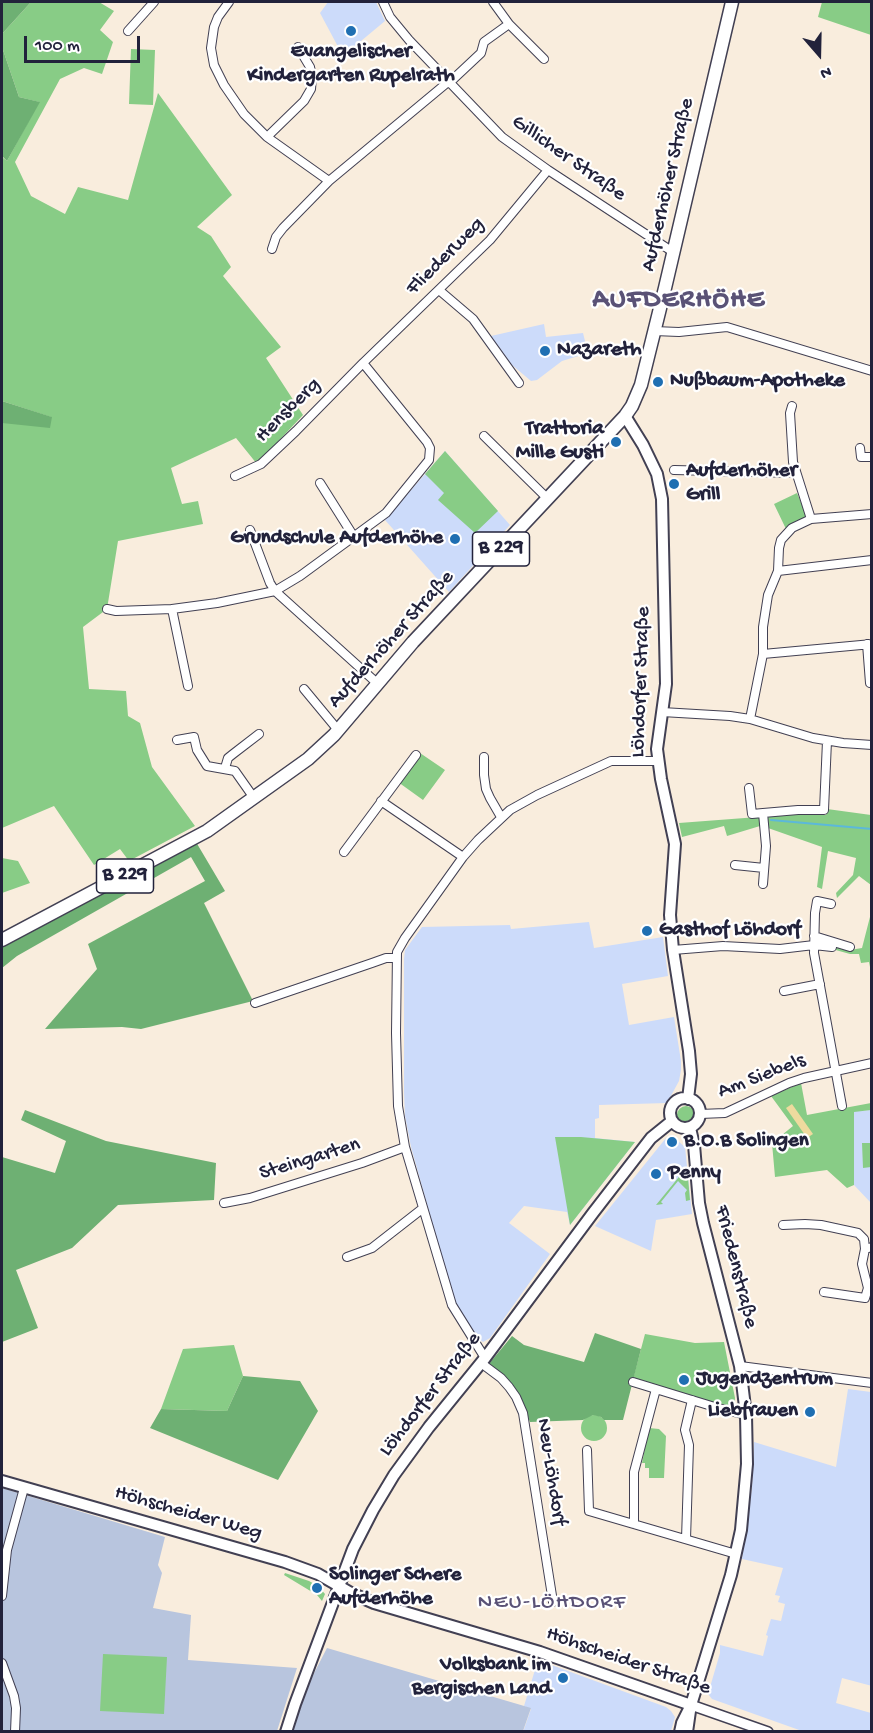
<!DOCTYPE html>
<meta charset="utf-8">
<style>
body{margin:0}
#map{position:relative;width:873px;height:1733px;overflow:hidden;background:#f9eddd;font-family:"Gochi Hand",sans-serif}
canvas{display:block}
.frame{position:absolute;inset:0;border:3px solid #22223b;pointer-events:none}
.north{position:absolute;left:789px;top:24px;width:60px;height:60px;-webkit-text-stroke:4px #fff;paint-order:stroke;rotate:160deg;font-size:16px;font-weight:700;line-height:24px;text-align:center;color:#22223b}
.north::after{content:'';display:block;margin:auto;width:21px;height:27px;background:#22223b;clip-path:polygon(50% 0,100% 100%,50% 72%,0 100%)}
.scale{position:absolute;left:24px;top:36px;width:116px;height:27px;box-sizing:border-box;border:3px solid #22223b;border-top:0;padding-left:8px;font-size:18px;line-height:21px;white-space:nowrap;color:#22223b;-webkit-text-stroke:4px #fff;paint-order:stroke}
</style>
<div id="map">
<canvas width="873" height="1733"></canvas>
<div class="frame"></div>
<div class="north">N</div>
<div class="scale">100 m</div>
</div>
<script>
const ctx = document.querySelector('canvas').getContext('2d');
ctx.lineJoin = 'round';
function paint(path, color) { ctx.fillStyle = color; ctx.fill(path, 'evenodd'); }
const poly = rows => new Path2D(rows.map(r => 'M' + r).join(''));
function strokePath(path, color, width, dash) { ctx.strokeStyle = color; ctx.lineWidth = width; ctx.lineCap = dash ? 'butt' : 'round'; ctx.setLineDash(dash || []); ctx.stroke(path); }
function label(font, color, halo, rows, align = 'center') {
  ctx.font = font + ' "Gochi Hand",sans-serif'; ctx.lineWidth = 4.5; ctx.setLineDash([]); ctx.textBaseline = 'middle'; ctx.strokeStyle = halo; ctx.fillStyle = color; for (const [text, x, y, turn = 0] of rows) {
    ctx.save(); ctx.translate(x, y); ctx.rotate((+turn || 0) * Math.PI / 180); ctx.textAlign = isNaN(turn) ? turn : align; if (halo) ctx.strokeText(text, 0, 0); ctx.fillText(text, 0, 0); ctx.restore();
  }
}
const built = poly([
 [328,2,376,2,385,21,343,56,320,13],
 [544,324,546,337,583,333,588,353,562,361,537,380,531,381,512,365,491,336],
 [445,451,510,525,449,592,385,520],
 [589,922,594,948,663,937,668,976,622,984,629,1025,674,1017,681,1061,681,1070,679,1081,667,1103,599,1105,599,1118,595,1119,595,1138,635,1142,570,1225,567,1212,524,1206,509,1223,550,1254,490,1338,483,1342,477,1338,459,1311,451,1290,411,1147,405,1116,404,1092,404,959,405,950,422,927,510,925,511,929],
 [871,1110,871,1203,854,1185,854,1111],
 [671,1135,685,1147,692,1214,656,1220,651,1251,595,1226,666,1138],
 [848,1389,871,1392,872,1686,842,1678,836,1703,871,1713,871,1731,802,1731,712,1699,708,1694,720,1653,720,1645,763,1656,768,1636,766,1635,771,1619,781,1621,785,1604,778,1602,780,1596,775,1595,783,1568,742,1559,752,1487,754,1442,836,1467],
 [538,1660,666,1707,671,1711,675,1717,671,1731,523,1732,531,1709,524,1706]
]);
const industrial = poly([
 [2,1488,165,1537,158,1565,162,1573,153,1608,191,1615,188,1660,297,1668,277,1731,2,1731],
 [327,1648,531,1708,523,1731,292,1731,312,1677]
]);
const green = poly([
 [31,2,99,2,114,11,100,30,113,42,102,74,84,68,60,79,15,162,31,196,65,214,78,187,128,200,158,93,232,195,197,227,211,236,231,267,223,276,281,347,266,358,303,415,257,464,236,438,171,468,182,504,198,501,203,524,118,541,107,609,83,627,89,689,126,691,128,716,140,723,152,767,195,826,129,861,120,849,94,865,54,806,2,828,2,423,51,417,2,401,2,157,7,161,39,102,19,97,2,47,2,34],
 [820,2,871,2,871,35,818,17,822,2],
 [131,49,155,50,153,105,129,104],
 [445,451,498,511,475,533,438,500,444,493,425,474],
 [797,493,807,517,786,529,774,504],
 [420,753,445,770,423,800,398,782],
 [827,809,871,815,871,885,859,876,837,898,836,893,853,875,856,858,828,851,822,889,817,887,822,847,768,828,766,819,769,816,798,813,826,815],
 [758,817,760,819,760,826,727,836,724,826,682,837,679,823],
 [2,858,18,861,30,883,2,893],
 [871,913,871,972,869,962,861,963,859,954,850,954,832,949,833,945,850,950,862,948],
 [801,1083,807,1115,871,1103,871,1110,854,1112,854,1185,847,1188,827,1170,775,1177,772,1143,793,1126,771,1096],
 '677 1115a9 9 0 1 1 18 0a9 9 0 1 1-18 0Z',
 [555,1137,581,1137,635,1142,570,1225],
 [862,1143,871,1143,871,1167,863,1168],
 [687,1167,690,1200,686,1201,685,1193,687,1190,678,1181,661,1202,663,1204,656,1205],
 [645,1334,695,1343,724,1342,735,1398,734,1407,721,1404,719,1401,713,1403,633,1379],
 [234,1345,243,1376,227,1411,161,1409,183,1349],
 '581 1428a13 13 0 1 1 26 0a13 13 0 1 1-26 0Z',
 [649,1428,659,1429,666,1436,664,1478,649,1478,649,1468,645,1468,645,1463,642,1463],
 [285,1573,309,1581,318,1586,325,1594,322,1601,317,1595,284,1575],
 [103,1654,167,1657,164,1714,100,1711]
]);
const forest = poly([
 [2,2,31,2,2,34],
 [2,47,19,97,40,102,7,161,2,156],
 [2,401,52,417,50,428,2,423],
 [196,842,225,891,204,903,253,1001,141,1029,122,1027,45,1029,97,969,88,944,205,881,191,857,17,956,2,968,2,944],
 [25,1110,106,1141,216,1163,214,1200,118,1205,72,1248,16,1270,38,1328,2,1342,2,1157,55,1173,66,1141,21,1120],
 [595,1333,641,1349,623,1420,604,1420,601,1417,593,1415,583,1420,530,1422,518,1393,488,1365,512,1336,524,1345,584,1362],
 [243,1376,300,1381,318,1411,278,1480,150,1428,161,1409,227,1411]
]);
const sand = poly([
 [792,1104,813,1134,807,1138,786,1108]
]);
const stream = poly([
 [771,820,872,829]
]);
const minor = poly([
 [229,2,218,17,214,27,211,48,214,65,224,85,244,114,267,137,329,181],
 [383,2,390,17,409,40,502,137,548,170,673,252],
 [493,2,509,24,544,59],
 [128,31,154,2],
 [449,83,481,53,484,42,509,24],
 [267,137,304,101,311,89,312,77,310,67,298,47],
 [272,249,276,237,283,228,329,181,448,82],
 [439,290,473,319,519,383],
 [654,331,679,332,727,327,872,371],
 [792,406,790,413,793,462,811,519],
 [484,436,548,499],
 [860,448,861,457,872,457],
 [674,470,796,473],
 [235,476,261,464,296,431,363,363,490,240,548,170],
 [320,483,354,537],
 [250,530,270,583,275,591,378,684],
 [778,571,872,560],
 [107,609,116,611,172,609,217,603,275,591,300,576,386,513,429,460,430,448,427,442,363,363],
 [172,609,188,686],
 [867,644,870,683],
 [763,654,872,644],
 [304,689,338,730],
 [662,712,730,716,750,719,813,738,843,743,872,745],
 [750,719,763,654,763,627,768,595,778,571,779,548,781,540,792,528,811,519,872,514],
 [177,740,194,737,197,750,207,766,235,771,254,798],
 [484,757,484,775,486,789,490,798,501,817],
 [225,768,228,758,233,754,259,734],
 [749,788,752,814,763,813],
 [381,801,463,857],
 [344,852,416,755],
 [735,865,764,868],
 [763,884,766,846,763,813,798,810,824,810,827,741],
 [831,904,817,901,815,913,814,953,842,1106],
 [814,936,850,947],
 [673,950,723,946,780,949,814,945,832,947],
 [784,991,820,984],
 [255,1003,372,963,386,958,396,958],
 [700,1114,725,1113,789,1083,804,1078,872,1063],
 [224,1203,250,1198,362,1163,405,1147],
 [783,1225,805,1224,821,1225,858,1233,864,1239,865,1249,872,1247],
 [347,1257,372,1248,422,1209],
 [824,1292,865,1298,868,1288,862,1264,865,1249],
 [485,1358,452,1305,405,1147,398,1106,396,1033,397,952,405,938,463,857,478,840,510,810,537,795,611,761,658,761],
 [481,1363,501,1378,509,1387,516,1397,523,1413,553,1602],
 [740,1366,872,1383],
 [633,1382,718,1408,746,1415],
 [587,1450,589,1511,736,1554],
 [634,1524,634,1472,656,1389],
 [686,1539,689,1445,685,1430,692,1400],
 [2,1596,7,1550,24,1488],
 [2,1663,14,1696,16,1708,15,1732]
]);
const tertiary = poly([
 [691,1705,768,1732]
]);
const secondary = poly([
 [625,416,643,445,657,474,662,499,666,684,657,749,661,779,675,844,670,915,673,950,689,1051,691,1074,688,1099],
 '670 1113a15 15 0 1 1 30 0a15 15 0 1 1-30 0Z',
 [2,1481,285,1562,318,1574,351,1593,374,1603,540,1652,691,1705],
 [286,1732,295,1704,353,1549,373,1510,394,1475,429,1427,485,1358,593,1213,651,1138,672,1121],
 [680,1732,682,1723,691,1705,731,1575,741,1530,747,1464,746,1415,740,1366,703,1223,699,1203,694,1145,690,1128],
 [687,1732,690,1711]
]);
const primary = poly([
 [2,940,207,831,308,759,334,735,413,642,625,416,632,406,641,385,665,288,732,2]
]);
const markers = [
 [351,31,6,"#1f6fb2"],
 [545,351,6,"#1f6fb2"],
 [658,382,6,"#1f6fb2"],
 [616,442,6,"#1f6fb2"],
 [674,484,6,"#1f6fb2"],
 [455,539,6,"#1f6fb2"],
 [647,931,6,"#1f6fb2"],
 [672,1142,6,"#1f6fb2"],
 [656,1174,6,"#1f6fb2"],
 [684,1380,6,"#1f6fb2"],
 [810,1412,6,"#1f6fb2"],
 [317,1588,6,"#1f6fb2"],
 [563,1678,6,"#1f6fb2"]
];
const shields = [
 [501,549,57],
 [125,876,57]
];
const shieldNames = [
 ["B 229",501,549],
 ["B 229",125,876]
];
const poiNames = [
 ["Evangelischer",351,53,"center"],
 ["Kindergarten Rupelrath",351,77,"center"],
 ["Nazareth",557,351],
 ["Nußbaum-Apotheke",670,382],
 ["Trattoria",604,430,"right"],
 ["Mille Gusti",604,454,"right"],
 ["Aufderhöher",686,472],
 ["Grill",686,496],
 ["Grundschule Aufderhöhe",443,539,"right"],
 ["Gasthof Löhdorf",659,931],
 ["B.O.B Solingen",684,1142],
 ["Penny",668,1174],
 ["Jugendzentrum",696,1380],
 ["Liebfrauen",798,1412,"right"],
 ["Solinger Schere",329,1576],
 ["Aufderhöhe",329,1600],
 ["Volksbank im",551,1666,"right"],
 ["Bergischen Land",551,1690,"right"]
];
const streetNames = [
 ["Gillicher Straße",568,159,35],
 ["Aufderhöher Straße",669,185,-77],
 ["Fliederweg",446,257,-45],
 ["Hensberg",289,411,-45],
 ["Aufderhöher Straße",392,640,-48],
 ["Löhdorfer Straße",642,682,-88],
 ["Am Siebels",762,1077,-21],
 ["Steingarten",310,1160,-17],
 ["Friedenstraße",735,1267,76],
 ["Löhdorfer Straße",431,1395,-52],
 ["Neu-Löhdorf",550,1472,81],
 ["Höhscheider Weg",188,1514,16],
 ["Höhscheider Straße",628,1662,19]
];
const neighbourhoodNames = [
 ["NEU-LÖHDORF",552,1604]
];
const districtNames = [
 ["AUFDERHÖHE",679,302]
];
paint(built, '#ccdbfa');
paint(industrial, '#b8c5de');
paint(green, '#88cc86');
paint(forest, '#6eb073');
paint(sand, '#eeda9e');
strokePath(stream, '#5cb8da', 2);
strokePath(minor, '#424053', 10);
strokePath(tertiary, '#424053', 12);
strokePath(secondary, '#424053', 14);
strokePath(primary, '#424053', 15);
strokePath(minor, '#fff', 8);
strokePath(tertiary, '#fff', 9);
strokePath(secondary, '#fff', 10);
strokePath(primary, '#fff', 12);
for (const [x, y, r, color] of markers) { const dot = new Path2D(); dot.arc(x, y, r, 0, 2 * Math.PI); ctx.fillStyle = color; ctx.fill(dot); strokePath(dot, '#fff', 2); }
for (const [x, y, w] of shields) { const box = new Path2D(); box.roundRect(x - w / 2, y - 17, w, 34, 4.5); ctx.fillStyle = '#fff'; ctx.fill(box); strokePath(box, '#22223b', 1.5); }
label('bold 20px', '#22223b', null, shieldNames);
label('bold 21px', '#22223b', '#fff', poiNames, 'left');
label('21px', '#22223b', '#fff', streetNames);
ctx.letterSpacing = '1.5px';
label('22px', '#5a5276', '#fff', neighbourhoodNames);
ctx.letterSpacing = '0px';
ctx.letterSpacing = '1.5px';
label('bold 27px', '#5a5276', '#fff', districtNames);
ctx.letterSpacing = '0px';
</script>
